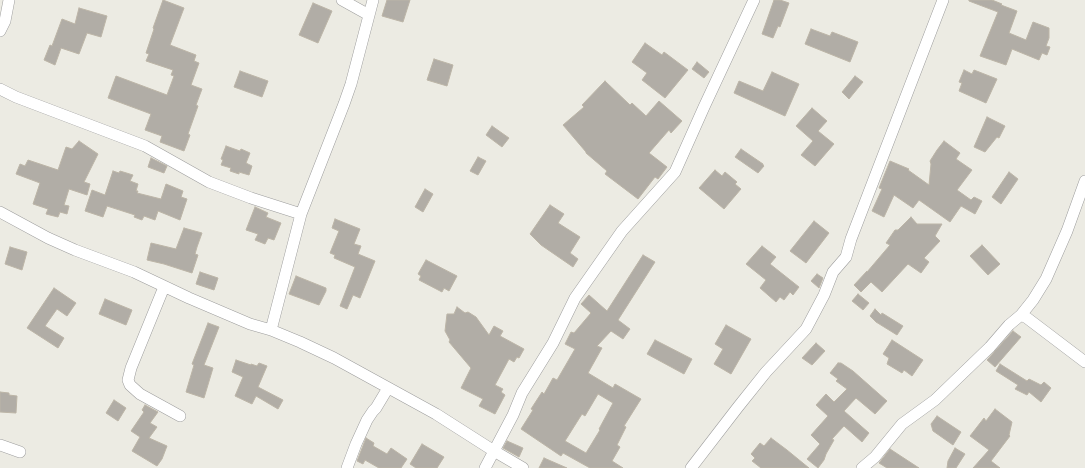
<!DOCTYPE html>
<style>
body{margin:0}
canvas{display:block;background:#ecebe3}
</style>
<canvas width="1085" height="468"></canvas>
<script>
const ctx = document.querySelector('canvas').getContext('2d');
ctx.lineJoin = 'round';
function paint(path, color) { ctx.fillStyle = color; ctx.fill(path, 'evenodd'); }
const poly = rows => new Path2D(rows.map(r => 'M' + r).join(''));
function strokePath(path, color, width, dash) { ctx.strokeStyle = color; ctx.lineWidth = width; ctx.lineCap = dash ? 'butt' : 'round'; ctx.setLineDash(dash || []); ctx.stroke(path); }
const building = poly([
 [163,0,184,8,170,45,196,55,194,61,199,63,191,85,202,89,196,105,198,106,188,134,190,135,184,151,160,142,162,136,145,130,151,114,108,98,116,76,167,95,174,76,171,75,173,70,146,61,149,54,146,53,154,29,153,28,163,0],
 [387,0,410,0,403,22,382,16,387,0],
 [774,0,780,0,789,3,780,27,778,26,773,38,762,34,774,0],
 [969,0,992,0,1002,4,1001,5,1017,11,1009,33,1026,40,1033,22,1049,28,1049,38,1046,46,1050,47,1047,55,1042,53,1039,60,1012,49,1006,65,980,56,998,12,969,1,969,0],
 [313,3,332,11,318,43,299,35,313,3],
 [79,8,107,16,101,37,87,33,79,54,61,48,55,65,44,60,50,45,52,46,62,19,75,24,79,8],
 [811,29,830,36,832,32,858,42,850,62,805,44,811,29],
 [645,43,662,55,664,52,688,70,665,98,642,80,647,73,632,62,645,43],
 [434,59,453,65,447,86,427,80,434,59],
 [697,62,709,72,704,78,692,69,697,62],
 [964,70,972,74,974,70,997,79,986,103,959,91,962,83,959,82,964,70],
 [240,71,268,81,262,97,234,87,240,71],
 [772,72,799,84,785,116,734,93,739,81,763,91,772,72],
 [855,76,863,82,849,99,842,92,855,76],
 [605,81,630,105,632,103,646,116,659,101,682,121,671,133,669,130,649,153,667,167,658,179,655,177,638,199,605,174,607,171,586,153,586,152,563,125,584,107,582,105,605,81],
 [812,108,827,121,818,131,834,144,815,166,801,155,813,141,796,126,812,108],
 [987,117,1005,126,999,138,997,137,985,152,974,147,987,117],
 [492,126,509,138,502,147,486,135,492,126],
 [79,141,98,154,84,182,90,184,87,195,69,189,64,205,69,206,67,214,60,212,58,217,46,214,48,209,33,204,40,183,16,174,20,164,25,166,28,160,58,170,66,147,72,149,79,141],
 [944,141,960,153,956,159,972,170,957,190,971,200,974,197,982,201,975,214,961,206,950,222,919,200,913,208,894,195,884,217,872,211,882,189,879,188,890,161,909,169,908,170,929,185,931,164,930,161,937,150,944,141],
 [226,146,240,151,241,149,250,153,246,163,252,166,249,175,239,172,239,174,230,171,231,168,221,165,223,160,221,159,226,146],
 [741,149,763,164,763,165,764,166,758,173,735,157,741,149],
 [478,157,486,161,478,175,470,171,478,157],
 [151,158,167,166,164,173,148,167,151,158],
 [715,170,722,176,725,172,737,182,735,184,741,189,724,209,699,188,715,170],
 [113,171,119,173,120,171,133,175,130,181,138,184,136,191,138,191,137,193,161,199,166,184,183,191,181,197,187,199,180,220,158,211,155,220,144,216,142,220,134,217,135,215,107,206,103,217,85,211,92,190,105,195,113,171],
 [1009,172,1018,179,1001,204,992,197,1009,172],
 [425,189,433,194,423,212,415,207,425,189],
 [550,205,564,214,558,223,580,237,570,253,578,259,573,267,541,245,530,234,550,205],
 [255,207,268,213,266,217,281,223,274,240,268,238,265,244,255,240,258,234,246,230,255,207],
 [911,217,917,224,942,224,935,236,940,241,924,258,929,262,921,273,908,264,882,292,871,282,861,292,854,285,867,271,867,272,890,245,886,243,895,230,898,230,911,217],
 [335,219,360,229,354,244,361,246,358,254,375,261,360,298,353,295,347,309,340,306,355,267,334,258,335,255,330,253,339,231,332,228,335,219],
 [814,221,829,233,806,263,790,251,814,221],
 [184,228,202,233,197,247,195,254,198,255,192,273,164,264,147,260,151,243,176,249,184,228],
 [982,245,1000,264,988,275,970,256,982,245],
 [762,246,776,257,770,264,799,287,793,295,790,292,784,300,780,297,776,302,760,288,766,280,746,264,762,246],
 [10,247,27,252,22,270,5,264,10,247],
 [643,255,655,262,618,320,630,329,623,339,611,331,597,346,602,348,588,373,613,388,615,384,641,399,624,426,626,427,617,445,620,447,612,461,623,468,590,468,563,453,561,456,521,429,533,410,531,409,542,392,544,394,553,378,557,380,575,349,565,344,571,332,574,333,591,313,581,304,589,295,607,311,643,255],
 [598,394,613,403,599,429,600,430,586,453,565,441,582,414,585,416,598,394],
 [426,260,457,276,449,291,444,288,442,292,419,280,421,276,418,274,426,260],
 [200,272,218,278,214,290,196,284,200,272],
 [817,274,823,278,819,288,811,281,817,274],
 [296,276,326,288,326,291,319,305,289,294,296,276],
 [54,288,76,303,67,316,57,309,45,326,64,338,58,348,27,328,54,288],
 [858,294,869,303,863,310,852,301,858,294],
 [105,299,132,310,126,325,99,314,105,299],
 [457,307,465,313,468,312,476,317,489,335,494,326,503,331,500,336,524,349,519,358,517,357,514,362,509,359,495,385,503,389,501,392,505,395,495,414,479,406,483,399,461,388,471,368,449,342,450,340,445,331,447,314,454,314,457,307],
 [875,309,881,315,882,313,903,326,897,335,876,322,870,316,875,309],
 [208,323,219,327,204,365,213,368,204,398,186,392,194,365,192,364,208,323],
 [726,325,751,339,731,374,714,364,723,349,715,344,726,325],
 [1013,331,1021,337,995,367,987,360,1013,331],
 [655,340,692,359,684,374,647,354,655,340],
 [892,340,923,360,912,376,904,370,902,373,887,364,889,358,883,354,892,340],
 [816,343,825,351,812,365,802,358,816,343],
 [236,360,251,365,251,364,257,366,259,363,267,366,258,387,283,400,278,409,256,396,252,404,235,396,243,377,232,372,236,360],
 [838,363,841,363,853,371,887,401,875,414,856,398,844,411,869,433,862,442,844,426,832,439,834,440,826,454,824,460,818,468,807,459,820,444,811,435,828,416,816,405,826,394,834,402,847,389,836,381,838,379,830,373,838,363],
 [1000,364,1027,381,1029,379,1041,385,1044,382,1051,388,1041,402,1029,392,1027,395,1015,389,1018,385,996,371,1000,364],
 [0,392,9,393,9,395,17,396,16,413,0,412,0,392],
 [114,400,126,408,118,421,106,413,114,400],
 [145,405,158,412,150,423,157,427,149,438,167,446,162,459,157,466,132,451,140,437,131,431,144,412,142,410,145,405],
 [995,409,1012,422,1009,435,1010,436,991,461,1000,468,973,468,989,450,970,436,984,418,986,421,995,409],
 [937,416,961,432,953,445,933,431,931,424,937,416],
 [366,438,374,443,373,446,387,454,391,448,407,459,401,468,379,468,365,460,363,464,357,461,366,438],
 [771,438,787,450,809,468,761,468,752,461,755,458,751,454,760,443,764,446,771,438],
 [507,441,523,448,519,457,503,448,507,441],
 [422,444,444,457,437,468,416,468,410,464,422,444],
 [955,448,965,454,956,468,947,468,948,461,955,448],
 [890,449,919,468,887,468,879,463,890,449],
 [544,458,567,468,539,468,544,458]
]);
const minor = poly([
 [342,0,369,15],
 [0,31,5,21,9,0],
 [0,89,16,97,145,146,209,182,251,198,301,214],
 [0,212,48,238,75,250,134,272,189,298,250,324,271,330,300,342,334,358,436,414,494,451,523,468],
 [164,287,131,368,128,380,130,385,140,394,180,416],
 [1021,315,1033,300,1046,279,1067,231,1085,181],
 [271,330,301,214,344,104,351,84,373,0],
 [0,445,20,452],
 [347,468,356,444,367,420,373,411,376,408,388,388],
 [485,468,513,415,522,393,553,343,575,298,622,231,675,172,704,107,754,0],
 [691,468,738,407,766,372,806,329,824,295,833,272,846,257,851,239,943,0],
 [862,468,875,457,902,424,935,400,990,347,1009,325,1021,315,1027,318,1085,362]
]);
paint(building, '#b1ada6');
strokePath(building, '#bcb5a7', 1);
strokePath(minor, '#9d9d9d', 12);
strokePath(minor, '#fff', 11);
</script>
